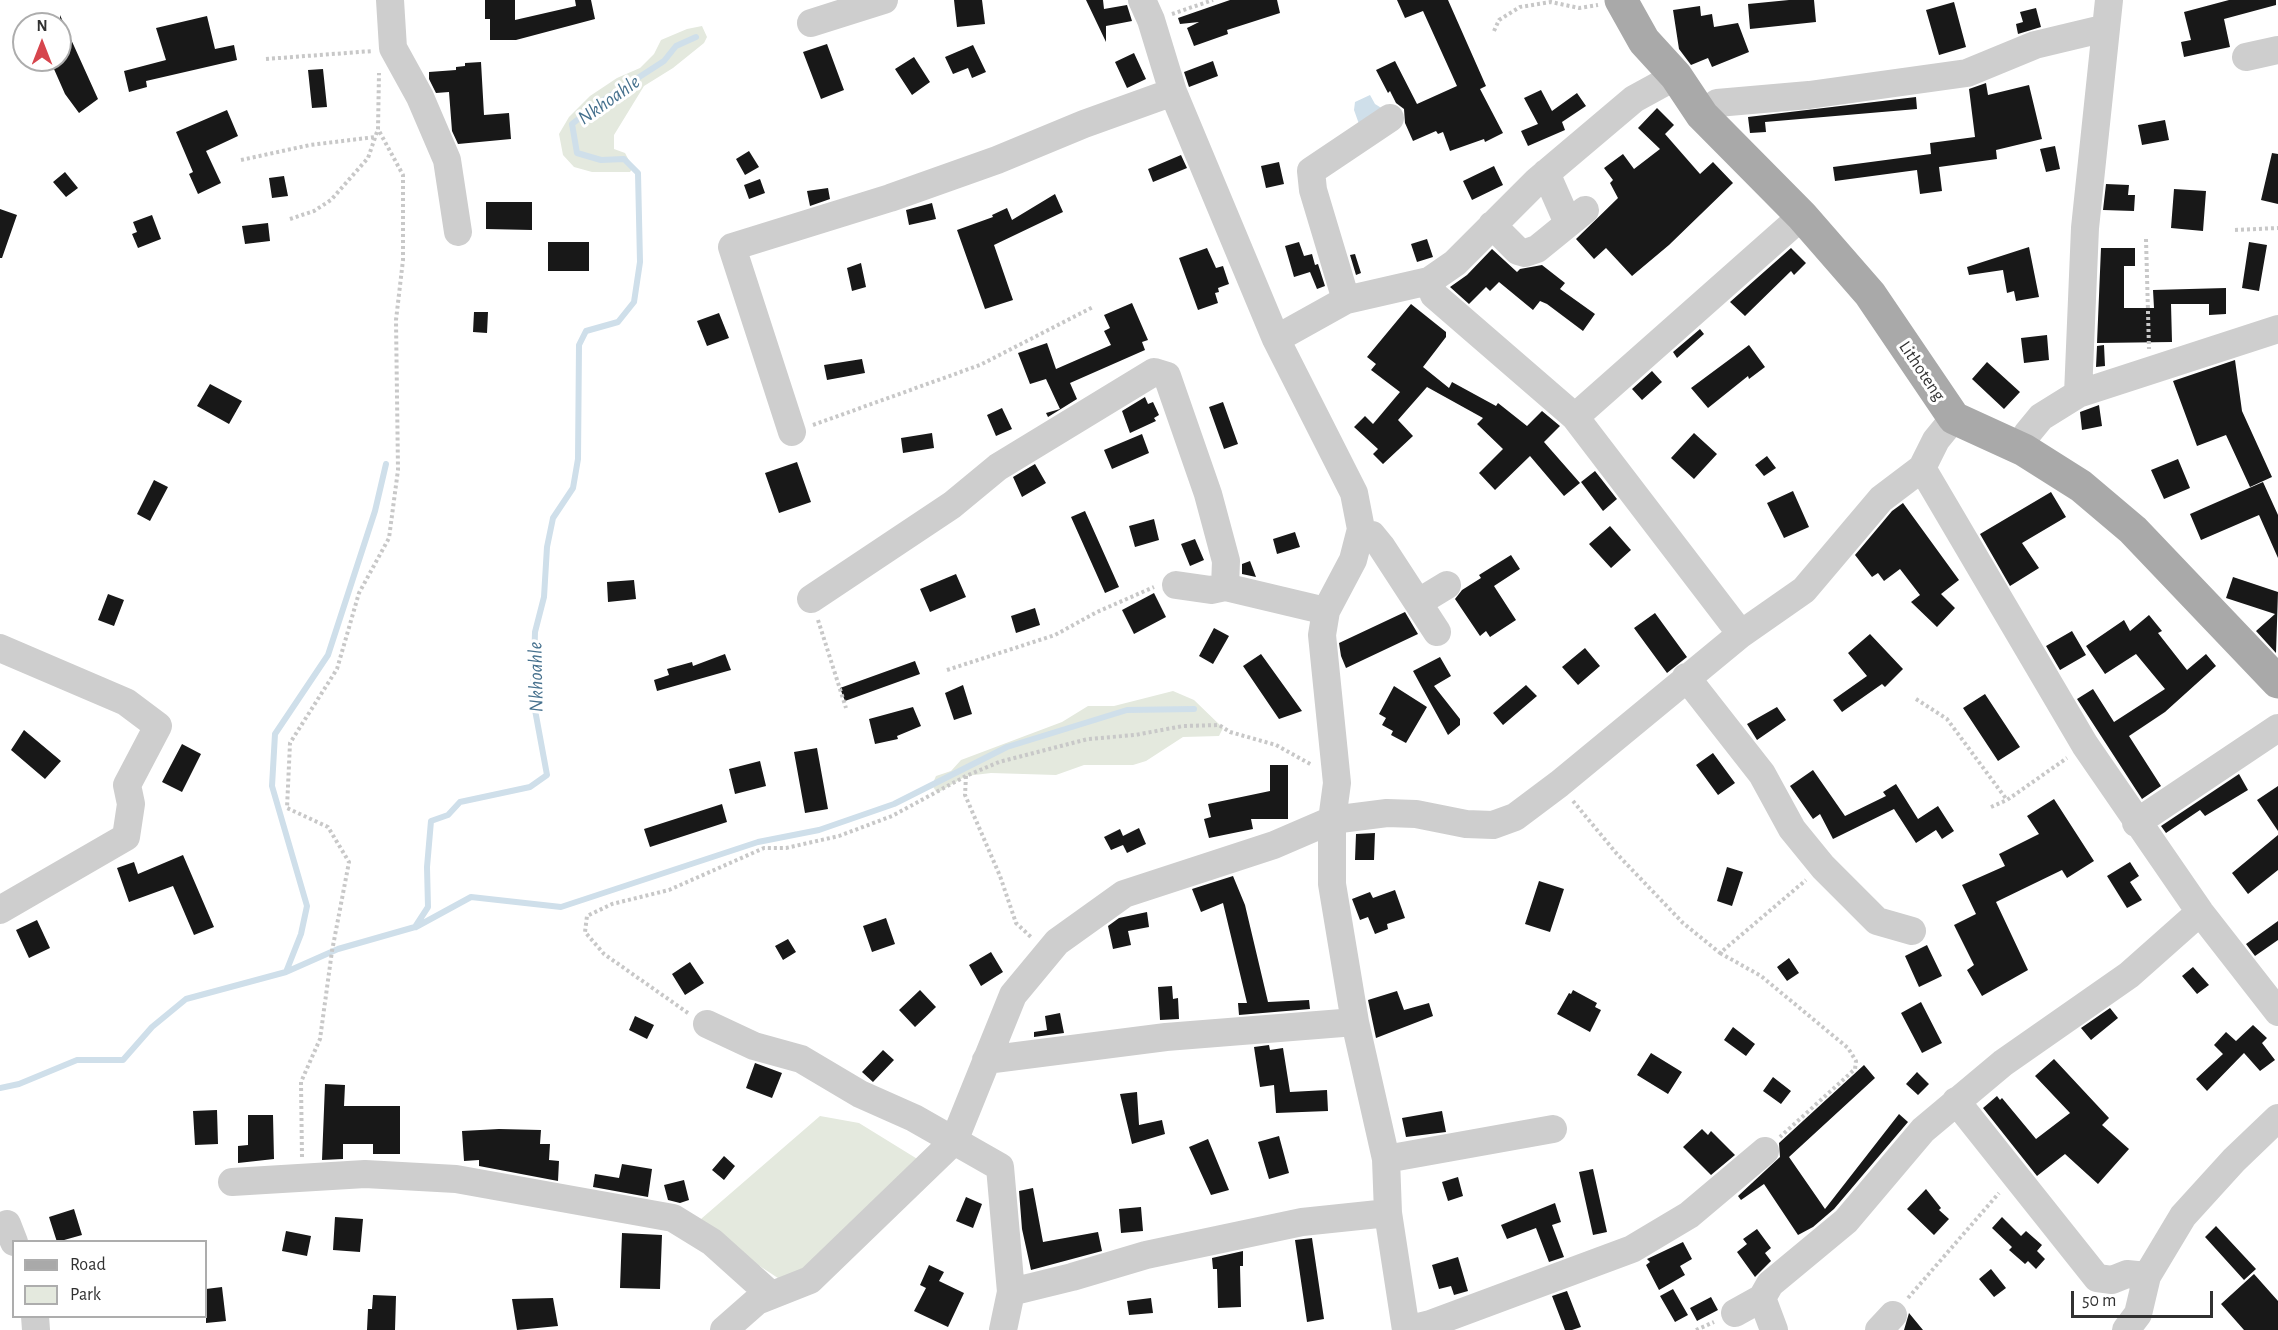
<!DOCTYPE html>
<style>
body{margin:0}
#map{position:relative;width:2278px;height:1330px;overflow:hidden;background:#fff;font-family:"Alegreya Sans",sans-serif}
canvas{display:block}
.legend{position:absolute;left:12px;top:1240px;width:195px;height:78px;box-sizing:border-box;background:#fff;border:2px solid #adadad;margin:0;padding:8px 10px;list-style:none;font-size:18px;color:#313131}
.legend li{display:flex;align-items:center;gap:12px;height:30px}
.legend b{width:30px;border:2px solid #adadad}
.north{position:absolute;left:12px;top:12px;width:60px;height:60px;box-sizing:border-box;background:#fff;border:2px solid #adadad;border-radius:50%;rotate:0deg;font-size:16px;font-weight:700;line-height:24px;text-align:center;color:#313131}
.north::after{content:'';display:block;margin:auto;width:21px;height:27px;background:#d6454d;clip-path:polygon(50% 0,100% 100%,50% 72%,0 100%)}
.scale{position:absolute;left:2071px;top:1291px;width:142px;height:27px;box-sizing:border-box;border:3px solid #313131;border-top:0;padding-left:8px;font-size:18px;line-height:21px;white-space:nowrap;color:#313131;-webkit-text-stroke:4px #fff;paint-order:stroke}
</style>
<div id="map">
<canvas width="2278" height="1330"></canvas>
<ul class="legend">
<li><b style="height:8px;background:#a9a9a9"></b>Road</li>
<li><b style="height:16px;background:#e4e9de"></b>Park</li>
</ul>
<div class="north">N</div>
<div class="scale">50 m</div>
</div>
<script>
const ctx = document.querySelector('canvas').getContext('2d');
ctx.lineJoin = 'round';
function paint(path, color) { ctx.fillStyle = color; ctx.fill(path, 'evenodd'); }
const poly = rows => new Path2D(rows.map(r => 'M' + r).join(''));
function strokePath(path, color, width, dash) { ctx.strokeStyle = color; ctx.lineWidth = width; ctx.lineCap = dash ? 'butt' : 'round'; ctx.setLineDash(dash || []); ctx.stroke(path); }
function label(font, color, halo, rows, align = 'center') {
  ctx.font = font + ' "Alegreya Sans",sans-serif'; ctx.lineWidth = 6; ctx.setLineDash([]); ctx.textBaseline = 'middle'; ctx.strokeStyle = halo; ctx.fillStyle = color; for (const [text, x, y, turn = 0] of rows) {
    ctx.save(); ctx.translate(x, y); ctx.rotate((+turn || 0) * Math.PI / 180); ctx.textAlign = isNaN(turn) ? turn : align; if (halo) ctx.strokeText(text, 0, 0); ctx.fillText(text, 0, 0); ctx.restore();
  }
}
const green = poly([
 [702,26,707,37,704,43,673,68,644,86,614,135,614,149,625,153,633,168,630,172,592,172,574,167,563,155,559,134,569,117,590,96,617,78,640,68,654,54,661,40,687,29],
 [1173,691,1194,700,1223,728,1219,736,1183,737,1146,761,1133,765,1084,765,1056,775,991,773,966,776,937,793,932,785,936,776,951,771,961,760,1062,722,1088,706,1114,706],
 [820,1116,859,1123,919,1160,787,1284,746,1257,701,1219]
]);
const water = poly([
 [1370,95,1375,104,1383,109,1359,124,1354,110,1355,102]
]);
const stream = poly([
 [416,927,471,897,561,907,758,842,819,830,894,804,1007,747,1127,710,1194,709],
 [286,972,301,934,307,906,272,786,275,734,328,655,375,511,386,464],
 [0,1088,19,1084,77,1060,123,1060,152,1027,186,999,286,972,338,949,415,927,428,907,427,867,431,821,448,815,460,802,530,787,547,775,533,699,535,632,544,597,547,547,553,518,573,488,578,459,579,345,586,331,618,322,634,302,640,262,638,173,624,159,601,160,577,153,572,124,599,103,664,61,676,46,696,37]
]);
const building = poly([
 [485,0,515,0,515,20,576,6,575,0,591,0,595,19,516,40,490,40,490,19,485,19],
 [954,0,982,0,985,24,957,27],
 [1086,0,1103,0,1104,9,1127,5,1132,21,1106,26,1106,42],
 [1230,0,1277,0,1280,13,1227,30,1228,34,1194,46,1187,28,1199,22,1180,24,1178,18],
 [1397,0,1448,0,1486,86,1480,89,1503,133,1485,142,1484,139,1450,151,1443,132,1438,134,1436,131,1413,141,1405,123,1404,109,1396,103,1390,91,1388,93,1376,70,1395,61,1417,104,1457,86,1423,11,1405,18],
 [1789,0,1814,0,1816,22,1750,29,1748,4],
 [2229,0,2276,0,2276,5,2224,19,2230,47,2184,57,2181,42,2191,40,2184,12],
 [1954,2,1966,47,1939,55,1926,10],
 [1700,6,1701,16,1712,14,1714,27,1738,23,1749,52,1712,67,1708,58,1691,65,1679,49,1673,10],
 [2036,8,2041,27,2018,34,2016,24,2023,22,2020,12],
 [60,15,98,99,79,113,65,94,50,60,60,60],
 [207,16,215,49,234,45,237,60,146,81,147,87,129,92,124,71,166,60,156,28],
 [827,44,844,90,821,99,803,52],
 [973,45,986,72,972,78,968,68,953,74,945,57],
 [1134,53,1146,79,1127,88,1115,62],
 [914,57,930,82,912,95,895,69],
 [1213,61,1218,76,1189,87,1184,72],
 [481,62,484,115,509,113,511,139,458,144,452,131,449,92,436,93,429,79,429,72,456,70,456,67,465,66,465,63],
 [323,69,327,107,312,108,308,70],
 [1986,83,1988,95,2029,85,2042,139,1996,150,1997,159,1939,167,1942,191,1920,194,1917,170,1835,181,1833,167,1931,154,1930,143,1975,137,1969,89],
 [1541,90,1552,111,1577,93,1586,106,1562,122,1565,130,1528,146,1521,131,1538,124,1524,98],
 [1916,97,1917,109,1765,122,1766,132,1750,133,1748,117],
 [1657,108,1674,125,1665,134,1700,174,1713,162,1733,183,1669,245,1632,276,1606,248,1594,259,1576,239,1618,198,1610,183,1613,180,1604,168,1623,154,1634,169,1660,149,1638,128],
 [227,110,238,136,206,151,221,183,198,194,189,174,193,172,176,132],
 [2165,120,2169,140,2142,145,2138,125],
 [2055,146,2060,169,2046,172,2040,149],
 [749,151,759,167,745,175,736,159],
 [2272,153,2278,154,2278,204,2261,200],
 [1181,155,1187,168,1153,182,1148,169],
 [1279,162,1284,184,1266,188,1261,166],
 [1494,166,1503,185,1472,200,1463,181],
 [65,172,78,188,66,197,53,182],
 [284,176,288,196,272,198,269,178],
 [760,179,765,193,749,199,744,185],
 [2106,184,2129,185,2128,195,2135,195,2134,211,2103,210],
 [828,188,830,199,810,206,807,191],
 [2174,189,2206,191,2203,231,2171,228],
 [1055,194,1063,212,994,245,1013,300,985,309,957,230,993,217,992,215,1007,208,1012,220],
 [486,202,532,202,532,230,486,229],
 [932,203,936,219,909,225,906,210],
 [0,209,17,215,2,258,0,258],
 [152,215,161,239,138,248,132,234,137,232,133,222],
 [268,223,270,241,245,244,242,226],
 [1427,239,1433,257,1417,262,1411,244],
 [548,242,589,242,589,271,548,271],
 [1299,242,1304,256,1312,254,1315,265,1318,264,1325,286,1317,289,1310,272,1294,277,1285,246],
 [2249,242,2267,245,2259,291,2242,288],
 [2029,247,2039,297,2016,301,2014,291,2007,293,2003,270,1969,275,1967,267],
 [1207,248,1216,268,1223,266,1229,284,1218,288,1219,292,1215,293,1218,303,1198,310,1179,258],
 [1791,248,1806,263,1794,275,1791,271,1745,316,1730,302],
 [2101,248,2135,248,2135,266,2124,266,2124,308,2154,308,2153,290,2226,288,2226,314,2209,315,2209,304,2171,304,2172,342,2097,343],
 [1492,249,1517,272,1520,269,1542,265,1565,283,1560,289,1595,314,1583,331,1547,304,1540,301,1533,310,1499,282,1490,291,1486,287,1469,304,1450,287,1467,275],
 [1355,254,1361,273,1356,275,1350,255],
 [861,263,866,287,852,291,847,268],
 [1132,303,1148,340,1142,342,1145,350,1070,383,1077,399,1048,417,1046,413,1060,409,1046,379,1030,384,1018,353,1047,343,1056,369,1111,345,1104,331,1110,328,1104,315],
 [1411,304,1446,332,1446,337,1423,367,1449,388,1452,382,1496,406,1498,403,1527,426,1542,411,1560,426,1544,442,1580,483,1564,496,1530,456,1495,490,1479,473,1503,449,1477,424,1483,418,1427,387,1398,420,1413,436,1383,464,1373,454,1378,449,1354,427,1365,416,1373,424,1400,392,1371,370,1376,364,1367,357],
 [474,312,488,312,487,333,473,332],
 [719,313,729,338,707,346,697,321],
 [1700,329,1704,334,1677,358,1673,352],
 [2047,335,2049,360,2024,363,2021,338],
 [1749,345,1765,367,1749,379,1748,376,1708,408,1691,388],
 [2104,345,2105,366,2096,367,2097,346],
 [862,359,865,373,827,380,824,365],
 [2235,360,2242,411,2272,477,2250,487,2226,435,2197,446,2173,381],
 [1987,362,2020,392,2004,409,1972,379],
 [1652,371,1662,382,1642,400,1632,389],
 [210,384,242,401,229,424,197,406],
 [1145,397,1148,404,1153,402,1159,415,1154,418,1156,421,1130,433,1122,411],
 [1223,402,1238,444,1224,449,1209,407],
 [2099,405,2102,426,2082,430,2080,412],
 [1002,408,1012,429,996,436,987,415],
 [932,433,934,448,903,453,901,438],
 [1694,433,1717,454,1694,479,1671,458],
 [1142,434,1149,453,1112,469,1104,450],
 [1767,456,1776,468,1764,476,1755,465],
 [2178,459,2190,488,2164,499,2151,470],
 [797,462,811,502,779,513,765,473],
 [1035,464,1046,483,1022,497,1013,477],
 [1595,471,1617,499,1603,511,1581,482],
 [154,480,168,487,150,521,137,514],
 [2263,482,2278,515,2278,558,2259,515,2201,540,2190,514],
 [1793,491,1809,527,1784,538,1767,503],
 [2051,492,2066,517,2022,543,2039,568,2010,586,1980,534],
 [1903,503,1959,580,1941,594,1955,608,1937,627,1911,602,1920,595,1900,569,1884,581,1878,573,1872,577,1855,555,1892,511],
 [1085,511,1119,587,1105,593,1071,517],
 [1154,519,1159,540,1135,547,1129,526],
 [1610,526,1631,550,1611,568,1589,544],
 [1295,532,1300,547,1277,554,1273,539],
 [1195,539,1204,560,1190,566,1181,544],
 [1511,555,1520,569,1494,586,1516,620,1490,637,1486,631,1480,636,1455,599,1462,590,1481,578,1479,575],
 [1250,561,1256,577,1242,574,1242,564],
 [956,574,966,597,930,612,920,589],
 [2233,577,2278,592,2276,653,2256,631,2275,614,2226,598],
 [634,580,636,599,608,602,607,582],
 [1154,593,1166,617,1134,634,1122,610],
 [108,594,124,600,114,626,98,620],
 [1035,608,1040,625,1016,633,1011,616],
 [1405,612,1418,634,1346,668,1341,656,1339,643],
 [1655,613,1687,657,1667,673,1634,628],
 [2149,615,2162,631,2158,633,2187,670,2206,654,2216,666,2165,712,2129,736,2161,786,2142,799,2077,699,2093,689,2114,722,2165,689,2136,654,2105,674,2086,646,2124,620,2130,631],
 [1214,628,1229,636,1213,664,1199,656],
 [2072,631,2086,655,2060,670,2046,646],
 [1870,634,1903,669,1885,687,1882,684,1842,712,1833,700,1867,676,1848,653],
 [1585,648,1600,666,1578,685,1562,667],
 [725,654,731,670,657,691,654,680,669,675,667,669,692,662,693,666],
 [1261,654,1302,711,1279,719,1243,666],
 [1440,657,1451,676,1434,686,1460,719,1460,725,1448,735,1413,671],
 [915,661,920,674,845,701,840,688],
 [963,685,972,714,954,720,945,693],
 [1526,685,1537,696,1503,725,1493,713],
 [1394,686,1427,707,1406,743,1391,735,1393,731,1382,725,1386,718,1379,714],
 [1985,694,2020,747,1998,761,1963,708],
 [913,707,921,726,897,736,898,739,875,744,869,719],
 [1777,707,1786,720,1757,740,1747,724],
 [24,730,61,761,45,779,11,750],
 [182,744,201,754,182,792,162,782],
 [817,748,828,809,805,813,794,752],
 [1713,753,1735,783,1718,795,1696,765],
 [760,761,766,786,735,794,729,769],
 [1270,765,1288,765,1288,819,1251,819,1253,829,1209,838,1204,819,1211,817,1208,804,1270,791],
 [1813,770,1845,816,1886,796,1883,792,1896,784,1918,819,1938,806,1954,831,1942,839,1936,830,1916,843,1894,809,1833,839,1820,814,1813,819,1790,786],
 [2239,774,2248,790,2205,816,2200,810,2166,833,2161,826],
 [2278,786,2278,831,2257,800],
 [2054,799,2094,861,2067,878,2062,870,1996,902,2028,970,1982,996,1967,970,1974,965,1954,925,1976,914,1962,885,2005,866,1999,854,2039,834,2027,816],
 [722,804,727,822,650,847,644,829],
 [1139,828,1146,844,1127,853,1123,845,1111,850,1104,837,1120,829,1123,836],
 [1375,833,1374,860,1355,860,1356,834],
 [2278,835,2278,870,2248,894,2232,873],
 [183,855,214,927,194,935,173,886,129,902,117,868,134,862,138,874],
 [2130,862,2139,876,2130,882,2142,900,2127,908,2107,876],
 [1727,867,1743,872,1732,906,1717,901],
 [1233,876,1245,905,1268,1002,1309,1000,1310,1009,1239,1015,1238,1003,1247,1003,1223,903,1201,912,1192,889],
 [1539,881,1564,889,1550,932,1525,924],
 [1395,890,1405,918,1387,924,1388,929,1375,934,1368,917,1360,920,1352,899,1370,892,1373,898],
 [1147,912,1149,927,1128,931,1131,945,1113,949,1108,926,1119,918],
 [886,918,895,944,872,952,863,926],
 [37,920,50,948,29,958,16,930],
 [2278,921,2278,940,2255,956,2246,944],
 [788,939,796,952,783,960,775,946],
 [1927,945,1942,976,1919,987,1905,956],
 [991,952,1003,972,981,986,969,965],
 [1789,958,1799,973,1787,981,1777,967],
 [690,962,704,983,685,995,672,974],
 [2193,967,2209,985,2197,994,2182,976],
 [1172,986,1173,999,1178,998,1179,1019,1160,1020,1158,987],
 [920,990,936,1007,915,1027,899,1010],
 [1573,990,1597,1003,1595,1007,1601,1010,1590,1032,1557,1014,1569,993,1571,994],
 [1397,991,1404,1010,1429,1003,1433,1016,1376,1038,1368,1000],
 [1921,1002,1942,1043,1922,1053,1901,1013],
 [2110,1008,2118,1018,2091,1040,2081,1028],
 [1060,1013,1064,1033,1034,1037,1034,1032,1047,1030,1045,1016],
 [635,1016,654,1025,647,1039,629,1030],
 [2253,1025,2267,1038,2262,1043,2275,1060,2260,1071,2244,1053,2207,1091,2196,1079,2223,1054,2214,1045,2226,1032,2236,1041],
 [1733,1027,1755,1044,1746,1056,1724,1040],
 [1269,1045,1270,1050,1283,1048,1290,1092,1327,1090,1328,1111,1276,1113,1274,1085,1260,1087,1254,1047],
 [883,1050,894,1060,873,1082,862,1072],
 [1651,1053,1682,1072,1668,1094,1637,1075],
 [2054,1059,2109,1118,2102,1125,2129,1149,2098,1184,2065,1154,2037,1176,1983,1108,1997,1096,2000,1100,2002,1098,2036,1139,2070,1113,2035,1076],
 [755,1063,782,1073,772,1098,746,1088],
 [1864,1065,1875,1078,1789,1157,1825,1209,1899,1114,1908,1122,1834,1209,1813,1227,1798,1235,1764,1184,1741,1200,1738,1196,1780,1157,1779,1143],
 [1917,1072,1929,1084,1918,1095,1906,1084],
 [1773,1077,1791,1091,1781,1104,1763,1091],
 [325,1084,345,1085,344,1106,400,1106,400,1154,373,1154,373,1144,343,1144,343,1159,322,1160],
 [1137,1092,1139,1125,1162,1120,1165,1134,1132,1144,1120,1094],
 [217,1110,218,1144,195,1145,193,1111],
 [1442,1111,1446,1132,1406,1137,1402,1118],
 [248,1115,273,1115,274,1159,238,1163,238,1146,248,1145],
 [499,1129,541,1130,540,1144,550,1144,549,1160,559,1161,558,1181,479,1166,479,1160,464,1161,462,1131],
 [1702,1129,1708,1135,1711,1131,1735,1155,1711,1175,1683,1147],
 [1279,1136,1289,1173,1269,1179,1258,1142],
 [1208,1139,1229,1190,1211,1195,1189,1147],
 [724,1156,735,1166,724,1180,712,1170],
 [622,1164,652,1169,648,1197,593,1187,595,1174,619,1178],
 [1593,1169,1607,1232,1593,1235,1579,1172],
 [1458,1177,1463,1196,1448,1201,1442,1182],
 [684,1180,689,1200,680,1203,668,1200,664,1185],
 [1033,1188,1043,1242,1098,1232,1102,1251,1031,1270,1022,1229,1019,1191],
 [1926,1189,1941,1208,1939,1210,1949,1219,1934,1235,1907,1209],
 [966,1197,982,1204,973,1228,956,1221],
 [1555,1203,1561,1222,1552,1225,1564,1257,1549,1262,1536,1228,1507,1239,1501,1225],
 [1141,1207,1143,1231,1121,1233,1119,1209],
 [74,1209,82,1235,57,1242,49,1217],
 [335,1217,363,1219,360,1252,333,1250],
 [2002,1217,2021,1236,2026,1231,2042,1245,2037,1251,2045,1259,2036,1269,2028,1261,2025,1264,2009,1250,2012,1247,1992,1228],
 [2216,1226,2256,1269,2244,1280,2205,1237],
 [1757,1229,1771,1248,1765,1253,1771,1261,1755,1277,1737,1252,1747,1244,1743,1239],
 [286,1231,311,1236,307,1256,282,1251],
 [622,1233,662,1235,660,1289,620,1288],
 [1312,1238,1324,1319,1307,1322,1295,1240],
 [1683,1242,1692,1259,1680,1266,1685,1275,1659,1290,1646,1265,1650,1262,1647,1259],
 [1243,1251,1243,1266,1240,1266,1241,1307,1218,1308,1217,1269,1213,1269,1212,1258],
 [1458,1257,1468,1291,1454,1295,1451,1286,1439,1289,1432,1265],
 [929,1265,944,1272,939,1281,964,1293,948,1327,914,1311,926,1288,920,1285],
 [1991,1269,2006,1288,1994,1297,1979,1279],
 [2254,1274,2278,1301,2278,1330,2244,1330,2221,1304],
 [222,1287,226,1321,206,1323,206,1289],
 [1673,1289,1688,1315,1675,1322,1660,1296],
 [1567,1291,1581,1327,1572,1330,1565,1330,1552,1296],
 [373,1295,396,1296,395,1330,367,1330,368,1309,372,1309],
 [1711,1297,1718,1310,1697,1321,1690,1308],
 [553,1298,558,1326,517,1330,512,1299],
 [1151,1298,1153,1313,1129,1315,1127,1301],
 [1909,1313,1923,1330,1904,1330]
]);
const path = poly([
 [1172,14,1213,0],
 [1494,31,1499,20,1520,7,1551,2,1579,8,1598,5],
 [266,59,373,51],
 [241,160,310,145,375,137],
 [290,219,314,211,331,200,368,158,378,129,379,73],
 [2235,230,2278,228],
 [2146,239,2149,349],
 [813,425,980,365,1093,307],
 [818,620,846,708],
 [947,670,1055,635,1097,612,1154,587],
 [1916,699,1947,719,2007,800],
 [966,776,965,795,1000,876,1016,923,1032,938],
 [1573,801,1617,854,1683,923,1720,953,1806,880],
 [1991,807,2007,800,2067,758],
 [1720,953,1761,976,1848,1048,1856,1061,1855,1069,1780,1137],
 [688,1013,604,954,585,932,587,916,612,904,669,890,764,848,786,848,839,836,892,816,966,776,999,762,1088,739,1135,735,1183,726,1219,725,1230,732,1276,745,1312,765],
 [302,1157,301,1082,320,1039,332,951,349,862,328,827,287,808,290,743,337,669,359,593,389,538,398,470,396,320,403,260,403,175,378,129],
 [1908,1298,1999,1193],
 [1696,1330,1714,1322]
]);
const minor = poly([
 [390,0,393,48,420,97,447,160,458,232],
 [1142,0,1151,20,1173,92,1276,339,1354,493,1361,529,1353,560,1326,611,1322,635,1337,783,1332,820,1332,884,1355,1022,1386,1159,1388,1213,1406,1330],
 [811,23,884,0],
 [2246,57,2278,50],
 [1702,115,1717,103,1809,95,1967,73,2035,45,2106,28],
 [1546,173,1568,223],
 [1492,225,1518,251,1525,253,1537,249,1585,210],
 [1429,281,1434,295,1575,417,1741,634],
 [1346,300,1313,190,1311,171,1390,118],
 [1276,339,1346,300,1429,281,1455,263,1537,181,1634,99,1676,76],
 [2078,394,2085,228,2109,0],
 [1575,417,1802,216],
 [1954,418,1936,440,1922,468,2085,745,2200,912,2278,1012],
 [792,432,732,247,890,198,997,160,1084,124,1173,92],
 [2024,450,2027,434,2041,417,2078,394,2278,329],
 [1360,534,1372,535,1381,546,1437,632],
 [1176,585,1211,590,1225,587,1326,611],
 [811,599,952,505,998,467,1154,372,1167,376,1208,494,1226,561,1225,587],
 [1419,602,1447,585],
 [0,648,126,702,158,726,127,785,131,804,126,837,0,910],
 [1686,677,1762,774,1792,829,1823,867,1877,921,1912,931],
 [2136,823,2278,728],
 [707,1024,754,1046,801,1059,860,1094,914,1118,1000,1167,1011,1292,1003,1330],
 [986,1060,1166,1037,1355,1022],
 [1956,1101,2097,1278,2112,1280,2127,1274,2147,1276],
 [1386,1159,1553,1129],
 [232,1182,365,1174,456,1179,673,1218,712,1242,771,1295],
 [7,1224,14,1242],
 [1011,1292,1072,1277,1146,1255,1302,1222,1388,1213],
 [1762,1298,1774,1330],
 [1735,1313,1762,1298,1770,1284,1846,1221,1923,1130,2003,1063,2129,975,2200,912],
 [35,1316,36,1330],
 [724,1330,757,1301,810,1280,954,1141,1013,995,1057,942,1124,894,1274,845,1332,820,1387,813,1416,814,1466,824,1493,825,1515,817,1559,784,1741,634,1804,590,1881,499,1922,468],
 [1406,1330,1430,1324,1632,1249,1689,1215,1765,1151],
 [1879,1330,1893,1315],
 [2126,1330,2138,1314,2147,1276,2183,1216,2234,1160,2278,1118]
]);
const major = poly([
 [1621,0,1644,41,1676,76,1702,115,1802,216,1870,294,1954,418,2024,450,2081,486,2133,530,2278,682]
]);
const streetNames = [
 ["Lithoteng",1922,371,56]
];
const waterNames = [
 ["Nkhoahle",609,100,-35],
 ["Nkhoahle",536,677,-91]
];
paint(green, '#e4e9de');
paint(water, '#cfdfea');
strokePath(stream, '#cfdfea', 6);
paint(building, '#181818');
strokePath(path, '#c8c8c8', 4, [3, 3]);
strokePath(minor, '#cecece', 28);
strokePath(major, '#a9a9a9', 33);
label('18px', '#313131', '#fff', streetNames);
label('italic 20px', '#45708d', '#fff', waterNames);
</script>
